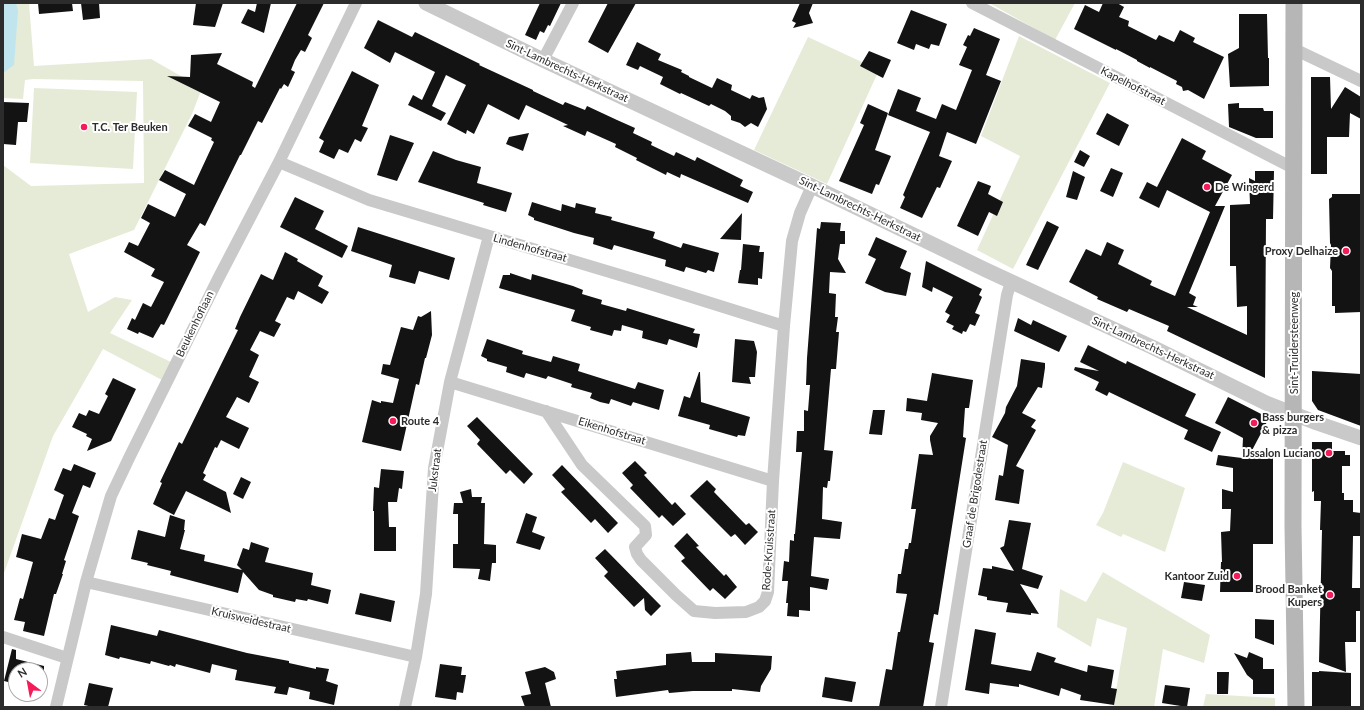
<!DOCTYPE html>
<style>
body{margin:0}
#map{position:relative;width:1364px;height:710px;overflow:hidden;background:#fff;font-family:Lato,sans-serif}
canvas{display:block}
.frame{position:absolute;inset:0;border:4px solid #2c2c2c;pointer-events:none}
.north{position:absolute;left:8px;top:662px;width:40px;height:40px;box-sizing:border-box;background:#fff;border:1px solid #ababab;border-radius:50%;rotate:328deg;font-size:11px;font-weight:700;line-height:16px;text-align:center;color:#2c2c2c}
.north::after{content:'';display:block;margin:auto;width:14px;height:18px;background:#f61a58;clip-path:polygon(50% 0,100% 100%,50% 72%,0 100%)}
</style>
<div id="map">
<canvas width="1364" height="710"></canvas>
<div class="frame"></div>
<div class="north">N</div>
</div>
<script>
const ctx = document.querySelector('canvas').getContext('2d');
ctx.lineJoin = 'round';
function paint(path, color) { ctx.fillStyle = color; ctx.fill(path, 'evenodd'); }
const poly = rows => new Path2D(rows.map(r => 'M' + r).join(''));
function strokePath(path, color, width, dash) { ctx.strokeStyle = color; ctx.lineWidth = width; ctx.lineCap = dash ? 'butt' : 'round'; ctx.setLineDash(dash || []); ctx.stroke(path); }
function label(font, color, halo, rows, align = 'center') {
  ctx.font = font + ' Lato,sans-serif'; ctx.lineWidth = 4; ctx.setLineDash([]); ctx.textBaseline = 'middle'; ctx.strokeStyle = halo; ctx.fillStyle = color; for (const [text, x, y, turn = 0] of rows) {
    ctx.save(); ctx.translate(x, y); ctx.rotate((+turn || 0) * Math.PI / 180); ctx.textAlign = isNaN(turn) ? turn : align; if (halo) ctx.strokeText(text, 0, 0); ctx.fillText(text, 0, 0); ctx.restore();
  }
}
const green = poly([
 [3,3,29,3,34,66,151,59,202,88,192,114,134,230,69,254,88,312,115,297,132,300,110,333,171,362,162,380,103,349,53,436,3,576,3,165,31,186,144,183,143,81,33,79,25,80,23,99,3,98],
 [991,3,1075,3,1055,40,991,4],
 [1019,36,1110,83,1013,269,977,250,1020,156,981,136],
 [808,37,879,70,827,184,754,150],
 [34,88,137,92,133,169,30,163],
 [1123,462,1185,488,1165,552,1123,534,1121,537,1096,525,1103,513],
 [1103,572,1210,635,1204,663,1163,649,1154,707,1113,707,1127,628,1097,618,1091,647,1057,627,1060,589,1086,602],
 [1206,694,1275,698,1275,707,1203,707]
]);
const water = poly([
 [3,3,16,3,18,11,14,65,3,73]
]);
const building = poly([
 [38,3,72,3,73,11,39,14],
 [81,3,99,3,100,18,83,20],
 [196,3,223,3,215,27,193,25],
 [257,3,271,3,264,33,241,23,248,9,255,12],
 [297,3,324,3,308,35,312,38,305,52,301,50,295,60,291,70,295,72,288,87,284,84,281,89,280,88,262,123,258,121,241,155,240,155,205,226,200,223,187,245,200,252,164,325,161,324,153,338,139,332,138,334,127,329,132,318,135,320,143,303,151,307,164,282,151,276,155,269,124,252,129,242,138,246,150,223,141,218,148,204,175,217,186,194,159,180,165,170,194,185,214,142,211,140,212,138,188,126,195,114,211,122,220,102,167,76,190,77,191,55,222,53,217,64,253,82,252,86,255,88],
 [540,3,561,3,550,26,548,25,544,33,540,31,536,40,525,35],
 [608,3,636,3,608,53,588,42],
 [800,3,813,3,809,13,813,23,793,28,796,23,792,21],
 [1103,3,1117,3,1124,7,1119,17,1129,21,1128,26,1156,40,1159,35,1174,42,1180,30,1195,38,1193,42,1224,57,1204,99,1188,90,1183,91,1182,87,1176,84,1177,81,1150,67,1150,68,1137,61,1137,60,1116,49,1116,50,1074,29,1085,5,1099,12],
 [911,10,947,24,939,46,931,44,929,49,916,44,914,50,897,43],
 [1239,14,1267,14,1268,58,1269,58,1269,86,1230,87,1228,54,1239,48],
 [378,20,412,37,415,32,480,64,479,65,533,90,533,91,563,105,565,102,585,110,587,106,617,120,635,128,633,133,652,142,651,145,674,156,676,152,695,161,697,157,743,180,740,186,753,192,748,203,681,174,680,178,667,172,666,175,636,160,637,158,615,147,616,144,587,131,585,136,563,126,568,125,526,105,519,120,488,104,474,134,467,130,466,134,447,124,466,85,446,75,432,106,446,113,441,121,408,105,413,95,422,100,435,72,395,52,390,63,364,48],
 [974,28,1000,39,986,75,1001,81,976,144,947,132,939,156,952,161,940,188,937,187,922,218,900,208,905,197,903,195,930,132,888,115,898,89,921,98,916,111,936,119,942,104,956,110,972,70,959,65,967,47,963,45,968,35,970,36],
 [637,42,661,54,658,60,682,70,681,72,689,76,689,77,712,88,717,78,732,85,731,90,750,99,752,95,759,98,764,97,767,109,758,127,751,123,745,127,740,123,731,120,731,116,725,111,711,104,709,106,681,93,680,94,660,84,663,77,640,66,638,70,626,65],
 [869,51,891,60,883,78,860,66],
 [352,71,379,85,362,126,368,128,361,142,355,139,348,153,339,149,334,159,319,152,324,141,319,138],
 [1311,77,1330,77,1331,109,1345,87,1361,97,1361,119,1350,113,1349,137,1327,137,1327,174,1311,174],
 [3,102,29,103,27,122,18,122,16,145,3,144],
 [1239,103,1239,108,1263,108,1264,111,1273,111,1273,138,1256,138,1229,127,1228,104],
 [868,104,888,113,875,150,891,156,879,185,876,184,872,194,839,181,864,125,860,123],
 [1107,113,1129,125,1119,146,1096,134],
 [529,133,523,151,506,144,509,137],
 [390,135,414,143,397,181,377,175],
 [1182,138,1206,151,1202,159,1232,175,1215,206,1225,206,1189,293,1196,297,1193,305,1198,307,1187,307,1247,335,1247,306,1237,307,1236,266,1230,266,1230,205,1250,204,1249,178,1255,181,1255,171,1274,171,1273,219,1266,219,1265,378,1167,331,1169,326,1129,309,1127,312,1097,299,1098,297,1069,282,1086,249,1101,256,1107,242,1124,250,1118,264,1152,281,1150,285,1175,296,1210,212,1167,190,1159,208,1139,198,1147,182,1157,187],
 [1080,150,1090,156,1084,167,1074,162],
 [433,151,456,160,481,167,477,183,512,193,506,212,483,205,484,203,418,182],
 [1111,168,1123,173,1113,197,1100,191],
 [1073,171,1085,177,1077,200,1066,197],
 [978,181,991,186,988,194,1003,202,997,216,989,212,978,236,957,226],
 [1332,194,1361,194,1361,312,1335,313,1335,306,1332,306,1332,271,1330,268,1331,245,1330,243,1329,199,1332,197],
 [295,197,324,211,315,229,348,246,342,258,280,227],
 [532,202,561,211,562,204,575,208,576,203,596,208,595,213,612,217,611,220,655,232,653,238,681,248,683,243,719,253,714,272,708,270,706,273,686,267,684,272,665,266,666,260,614,245,612,250,593,244,594,238,574,233,534,220,534,218,528,215],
 [742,213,741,240,720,239],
 [1047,221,1059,227,1038,270,1026,265],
 [821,222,841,223,840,231,845,231,845,244,840,244,838,259,846,273,830,272,829,293,836,294,835,317,838,317,836,332,839,332,836,369,831,369,824,450,833,451,830,481,828,481,827,488,823,487,822,519,842,522,840,539,814,537,811,576,829,579,827,590,810,587,810,611,799,610,799,617,787,616,788,603,786,603,788,581,782,581,784,561,789,562,790,540,794,541,794,534,795,534,802,452,796,452,797,431,804,431,804,410,808,411,810,385,806,385,807,358,817,228,820,229],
 [358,227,455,258,449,280,419,271,415,284,389,277,392,265,351,251],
 [876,237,907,251,900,268,911,273,906,296,885,292,865,283,876,259,868,255],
 [743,244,760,246,759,252,764,252,762,279,758,278,758,285,738,283,740,270,741,270],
 [285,252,298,259,297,261,323,276,318,286,329,292,322,304,298,291,294,300,287,297,275,321,281,324,274,337,260,331,250,350,259,355,249,377,259,382,249,403,237,397,226,417,249,428,239,449,221,440,217,448,215,447,203,473,206,475,203,480,226,492,231,513,186,491,174,515,153,504,162,483,160,482,179,442,182,444,238,330,235,329,240,317,261,274,273,280],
 [926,261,982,289,979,295,982,297,975,313,980,315,975,326,970,324,966,332,963,331,962,334,952,329,954,326,946,322,950,315,945,312,953,297,933,287,932,292,922,287],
 [510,273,531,280,532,274,573,286,583,290,582,294,602,300,601,304,626,311,627,308,695,329,693,333,700,334,697,348,669,339,667,345,642,338,643,331,622,325,621,331,614,330,612,336,590,330,591,327,571,321,575,310,499,288,503,275,510,275],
 [431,311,432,335,426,358,425,358,419,385,416,384,401,451,362,442,372,400,381,403,381,401,393,403,399,379,381,374,383,364,390,365,401,327,413,330,418,316,421,317],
 [1018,318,1031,325,1033,320,1067,336,1059,352,1014,331],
 [487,339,523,351,522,354,551,362,553,356,580,364,578,371,635,389,638,382,664,390,659,410,633,402,631,406,611,399,609,404,600,402,590,398,592,393,571,387,572,384,548,376,546,379,526,373,524,378,506,372,507,367,487,361,487,359,481,356],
 [735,339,754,341,757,352,755,377,749,377,751,384,732,382],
 [1088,345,1126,364,1127,361,1196,394,1185,416,1221,432,1212,452,1184,439,1188,430,1109,392,1107,396,1095,390,1099,382,1074,370,1075,367,1099,371,1080,362],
 [1021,359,1045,363,1045,368,1042,388,1038,387,1022,413,1036,420,1031,427,1036,430,1016,466,1024,470,1019,504,995,500,999,475,1003,476,1008,445,992,437,1005,413,1006,407,1017,386],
 [1312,371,1361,374,1361,426,1318,410,1312,401],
 [699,372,700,372,701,402,750,417,745,436,738,435,737,437,709,429,710,425,678,416,684,396,690,398],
 [932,373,973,380,969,408,965,408,963,437,966,438,938,615,934,614,929,642,934,643,923,707,879,707,886,669,892,670,898,632,900,632,907,594,896,593,898,574,901,574,905,549,908,549,909,543,911,543,916,509,911,509,919,454,933,455,930,440,930,436,938,423,921,420,922,413,906,411,907,398,927,401],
 [113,378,136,389,111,441,87,451,92,439,86,436,87,434,72,427,79,413,86,416,89,410,99,414,108,396,105,394],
 [1228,397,1269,418,1248,458,1273,458,1273,544,1253,544,1253,592,1220,592,1221,562,1222,562,1221,532,1230,531,1231,509,1222,509,1222,489,1233,492,1233,468,1216,465,1218,455,1242,458,1243,438,1215,423],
 [873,410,885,410,882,435,869,434],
 [477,417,533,474,524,484,510,470,506,474,477,444,480,440,467,426],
 [1312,442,1332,442,1332,451,1345,451,1345,455,1350,455,1350,466,1342,466,1342,493,1344,493,1344,500,1353,500,1353,512,1361,513,1361,536,1353,536,1352,588,1361,588,1361,611,1356,611,1356,642,1345,642,1346,672,1319,662,1322,530,1320,530,1321,501,1314,501,1314,491,1312,492],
 [635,461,647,473,644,475,672,505,675,502,686,514,673,526,662,515,659,518,630,488,633,485,622,473],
 [74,464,96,473,90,488,83,485,72,513,79,516,64,560,66,561,62,574,63,574,56,594,54,594,44,636,23,631,25,622,14,620,20,598,23,599,33,562,16,557,22,534,41,539,49,518,55,520,64,495,54,490,63,468,71,471],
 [562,465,618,523,608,533,595,519,591,523,561,492,565,489,552,475],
 [381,469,404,471,402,489,399,488,397,502,388,502,389,527,396,527,396,551,374,551,374,511,373,511,374,487,379,488],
 [241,477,251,482,243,499,233,494],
 [707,480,716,489,714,492,746,525,749,523,758,532,745,545,735,534,731,537,690,496],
 [471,489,472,497,482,497,481,503,485,503,484,544,496,545,496,563,492,563,490,581,478,579,480,569,453,568,453,544,458,544,458,514,453,514,454,503,463,503,460,492],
 [526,513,537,517,532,532,545,537,540,550,516,543],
 [170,515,185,520,184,530,185,530,180,549,205,555,204,561,242,570,237,565,243,548,249,550,251,542,269,548,265,562,313,573,311,585,331,590,328,604,308,599,307,601,296,599,295,602,273,597,273,595,259,590,243,572,238,593,170,575,171,571,147,565,148,563,131,559,138,530,165,537],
 [1009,520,1031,523,1022,569,1043,576,1038,589,1020,584,1039,614,1031,613,1031,615,1006,612,1008,603,987,600,987,597,978,595,983,568,992,569,992,566,1014,571,1000,548,1004,546],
 [687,533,699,546,696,547,724,576,726,574,737,587,725,599,713,588,710,591,681,561,685,558,674,546],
 [605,549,661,606,651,616,645,610,644,598,634,607,604,576,608,572,595,558],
 [1184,582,1205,585,1202,601,1181,598],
 [360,593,395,601,391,622,355,614],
 [1255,619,1274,620,1274,645,1255,638],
 [111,625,157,636,159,630,247,653,289,661,289,663,316,669,316,667,329,669,326,681,338,685,334,705,309,699,310,692,289,687,287,695,274,693,276,687,235,680,237,670,212,664,210,673,176,664,175,667,170,665,169,666,151,661,150,664,120,657,119,659,105,655],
 [975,629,996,633,991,664,1031,671,1037,652,1056,658,1054,662,1087,672,1088,665,1114,670,1111,688,1117,689,1114,705,1080,700,1081,695,1061,688,1059,696,1019,684,1019,687,990,683,989,694,965,690],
 [12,649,16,650,16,659,44,666,44,670,16,670,16,684,4,681],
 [691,652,692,662,715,662,715,653,772,656,771,669,761,686,760,692,732,689,732,691,693,691,669,693,668,690,616,697,614,679,617,679,616,671,666,665,666,654],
 [1249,652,1263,658,1263,669,1274,669,1274,694,1253,694,1253,680,1247,675,1234,653,1247,658],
 [440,664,462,667,461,675,466,675,463,693,457,692,456,700,435,697],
 [545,667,554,672,556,679,545,683,551,707,525,707,521,696,531,694,525,672],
 [1319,671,1351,673,1351,707,1312,707,1312,672,1319,672],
 [1217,672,1229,672,1228,694,1217,694],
 [825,677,856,682,852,702,822,697],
 [89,683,113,688,108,707,93,707,84,705],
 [1165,685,1190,688,1187,707,1162,703]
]);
const minor = poly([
 [972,3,1293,168],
 [1294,49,1361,81],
 [543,60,573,3],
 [279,162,369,200,650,284,784,326],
 [450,382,773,481],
 [546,411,582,465,645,526,646,535,635,547,637,554,641,560,676,595,694,611,715,613,746,612,759,607,765,601,768,592,773,481,784,326,792,241,800,213,812,186],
 [86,582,416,657],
 [3,637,67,658],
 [56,707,86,582,111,496,130,456,218,279,279,162,356,3],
 [405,707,416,657,426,594,434,468,450,382,489,236],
 [941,707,1007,295,1011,282]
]);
const tertiary = poly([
 [426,3,543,60,812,186,986,270,1152,347,1266,403,1317,423,1361,438]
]);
const secondary = poly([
 [1294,3,1293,526,1296,707]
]);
const markers = [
 [84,127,4,"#f61a58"],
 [1207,187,4,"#f61a58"],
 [1346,251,4,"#f61a58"],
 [393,421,4,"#f61a58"],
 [1254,423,4,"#f61a58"],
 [1329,453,4,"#f61a58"],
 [1237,576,4,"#f61a58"],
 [1330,595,4,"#f61a58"]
];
const streetNames = [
 ["Sint-Lambrechts-Herkstraat",567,71,25],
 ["Kapelhofstraat",1133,86,27],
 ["Sint-Lambrechts-Herkstraat",860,209,26],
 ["Lindenhofstraat",530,248,16],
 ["Beukenhoflaan",195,324,-64],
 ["Sint-Truidersteenweg",1294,343,-90],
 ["Sint-Lambrechts-Herkstraat",1153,348,25],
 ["Eikenhofstraat",612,431,17],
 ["Jukstraat",435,470,-83],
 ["Graaf de Brigodestraat",975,494,-81],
 ["Rode-Kruisstraat",769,550,-86],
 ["Kruisweidestraat",251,620,13]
];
const poiNames = [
 ["T.C. Ter Beuken",92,127],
 ["De Wingerd",1215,187],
 ["Proxy Delhaize",1338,251,"right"],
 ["Bass burgers",1262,417],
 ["& pizza",1262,430],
 ["Route 4",401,421],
 ["IJssalon Luciano",1321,453,"right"],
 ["Kantoor Zuid",1229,576,"right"],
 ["Brood Banket",1322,589,"right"],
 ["Kupers",1322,602,"right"]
];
paint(green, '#e6ebd7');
paint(water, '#c0e5ee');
paint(building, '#131313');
strokePath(minor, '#c9c9c9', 12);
strokePath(tertiary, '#c9c9c9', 15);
strokePath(secondary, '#b6b6b6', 17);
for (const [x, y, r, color] of markers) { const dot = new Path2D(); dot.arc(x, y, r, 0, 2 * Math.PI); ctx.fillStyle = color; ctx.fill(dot); strokePath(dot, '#fff', 1.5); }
label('11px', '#2c2c2c', '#fff', streetNames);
label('bold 11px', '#2c2c2c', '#fff', poiNames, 'left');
</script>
